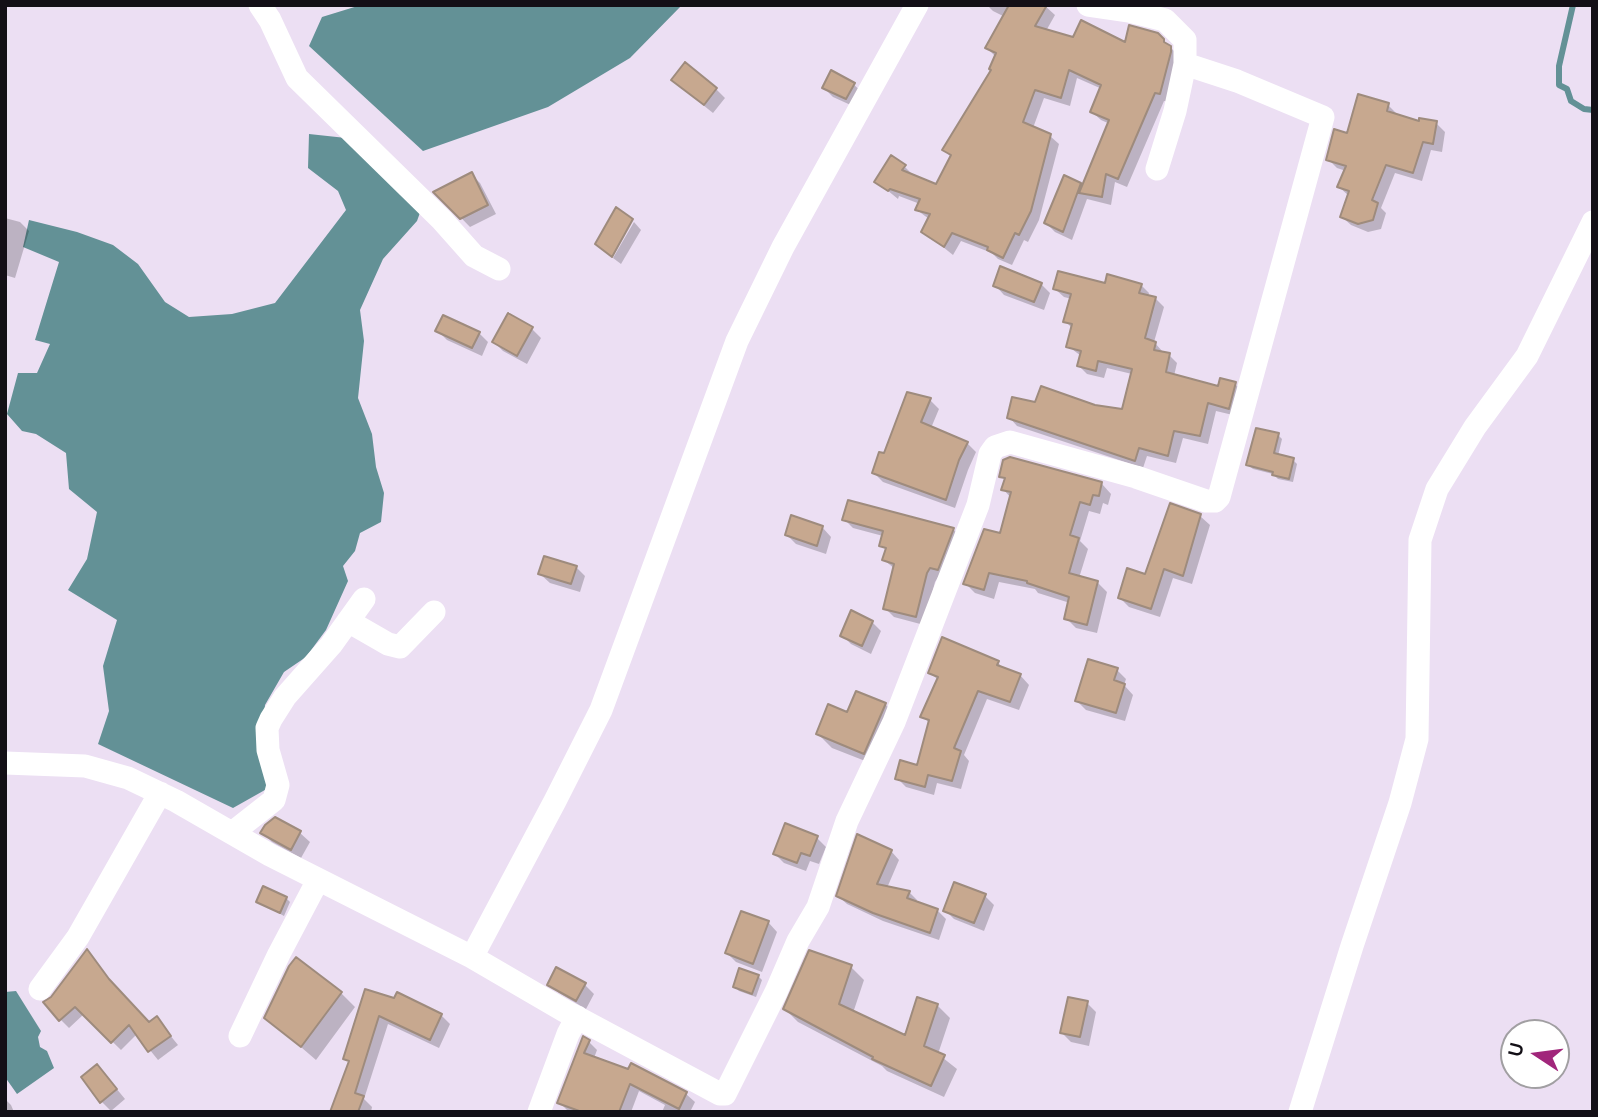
<!DOCTYPE html>
<style>
body{margin:0}
#map{position:relative;width:1598px;height:1117px;overflow:hidden;background:#ecdff3;font-family:Cabin,sans-serif}
canvas{display:block}
.frame{position:absolute;inset:0;border:7px solid #130f16;pointer-events:none}
.north{position:absolute;left:1500px;top:1019px;width:70px;height:70px;box-sizing:border-box;background:#fff;border:2px solid #a19fa2;border-radius:50%;rotate:283deg;font-size:19px;font-weight:700;line-height:28px;text-align:center;color:#130f16}
.north::after{content:'';display:block;margin:auto;width:24px;height:32px;background:#a1267b;clip-path:polygon(50% 0,100% 100%,50% 72%,0 100%)}
</style>
<div id="map">
<canvas width="1598" height="1117"></canvas>
<div class="frame"></div>
<div class="north">U</div>
</div>
<script>
const ctx = document.querySelector('canvas').getContext('2d');
ctx.lineJoin = 'round';
function paint(path, color) { ctx.fillStyle = color; ctx.fill(path, 'evenodd'); }
const poly = rows => new Path2D(rows.map(r => 'M' + r).join(''));
function strokePath(path, color, width, dash) { ctx.strokeStyle = color; ctx.lineWidth = width; ctx.lineCap = dash ? 'butt' : 'round'; ctx.setLineDash(dash || []); ctx.stroke(path); }
const water = poly([
 [361,5,682,5,630,58,548,107,423,151,309,46,322,17],
 [309,134,346,138,422,207,417,221,383,259,360,310,364,341,358,398,372,434,376,467,384,493,381,522,360,533,355,551,343,566,348,581,326,630,306,657,284,672,265,705,262,741,272,786,233,808,98,744,109,711,103,666,117,620,68,590,87,559,97,512,69,489,66,453,36,434,22,431,7,414,18,373,37,373,50,344,35,340,59,262,23,247,29,220,77,232,113,245,138,264,165,302,189,317,232,314,275,303,346,210,338,191,308,168],
 [16,991,41,1031,38,1037,40,1047,47,1051,54,1068,17,1094,5,1077,5,992]
]);
const shadow = poly([
 [987,5,1044,5,1055,15,1046,31,1074,39,1126,44,1157,34,1179,56,1169,102,1164,101,1127,187,1115,182,1111,205,1087,199,1072,240,1055,232,1046,223,1080,185,1083,188,1110,124,1101,120,1092,112,1102,89,1077,78,1070,106,1044,98,1033,128,1050,136,1059,144,1039,220,1028,242,1024,240,1012,265,998,259,992,253,961,241,953,255,923,231,929,219,917,210,920,204,899,196,898,199,876,181,904,166,913,175,937,186,952,158,944,150,993,70,996,57,987,48,1005,17,993,11],
 [853,84,863,93,855,107,833,97,824,88],
 [683,89,716,89,725,98,713,113],
 [1388,105,1397,114,1396,116,1420,124,1436,123,1445,132,1442,152,1431,150,1422,181,1395,173,1381,208,1386,213,1381,229,1368,232,1351,225,1342,217,1349,196,1339,187,1346,171,1337,168,1328,159,1348,135],
 [471,174,480,183,496,214,470,227,436,192],
 [5,218,20,222,29,231,15,278,5,275],
 [634,222,641,230,621,264,613,258],
 [1041,284,1050,293,1044,310,1004,295,995,285],
 [1141,285,1149,293,1148,297,1156,299,1164,307,1154,342,1163,352,1163,354,1169,355,1177,363,1174,376,1219,388,1235,384,1243,392,1237,416,1216,411,1208,444,1183,438,1176,463,1147,456,1143,468,1017,426,1009,417,1036,404,1095,407,1123,411,1132,374,1107,368,1104,378,1087,374,1079,366,1081,356,1068,346,1073,329,1065,321,1072,299,1064,297,1055,289],
 [532,329,541,338,527,364,503,351,494,342],
 [438,331,479,333,488,342,482,356,447,340],
 [930,400,939,409,931,428,967,443,976,452,968,470,955,508,883,482,874,473,885,455],
 [1278,435,1282,439,1278,456,1293,460,1297,464,1293,482,1278,479,1273,474,1253,469,1248,465],
 [1001,476,1102,484,1111,494,1108,505,1103,503,1100,514,1089,511,1080,541,1088,549,1079,578,1098,583,1107,592,1097,633,1076,628,1066,618,1070,603,1038,593,1035,589,999,582,994,599,975,593,965,583,1001,535,1011,498,1003,489,1006,481],
 [1200,516,1210,525,1192,584,1173,578,1160,617,1129,607,1120,598,1146,577],
 [844,519,953,529,962,538,935,582,924,625,894,617,885,608,895,569,884,560,887,551,881,545,883,536,853,528],
 [822,527,831,537,826,554,796,544,787,535],
 [576,567,585,576,580,592,550,583,540,574],
 [872,622,881,631,871,654,851,644,842,635],
 [998,663,1004,669,1020,675,1029,685,1019,710,987,699,964,755,969,761,961,789,937,783,934,795,906,787,897,778,918,767,930,724,923,716,938,680,930,672],
 [1117,670,1126,679,1124,685,1133,695,1125,721,1086,710,1077,701],
 [857,693,885,704,899,718,878,766,832,748,818,734,848,715],
 [275,819,300,833,310,842,301,858,272,842,263,833],
 [817,838,826,847,819,864,810,861,806,871,784,863,775,854],
 [891,851,899,860,887,888,909,892,917,900,916,903,937,910,946,919,939,940,883,921,847,904,838,896],
 [985,896,994,905,984,931,954,919,945,910],
 [286,898,290,902,284,916,258,902],
 [768,922,777,932,762,972,736,962,727,953],
 [87,951,117,989,149,1024,157,1019,178,1045,158,1060,137,1034,121,1050,84,1014,69,1028,61,1020,45,1003,53,999],
 [810,952,851,967,864,980,853,1013,906,1038,937,1005,950,1018,938,1054,957,1069,944,1097,887,1071,882,1066,798,1022,785,1009],
 [758,976,762,980,756,997,739,991,735,987],
 [549,984,585,985,594,994,586,1009,559,993],
 [366,991,441,1015,450,1024,439,1048,388,1024,364,1099,372,1107,371,1112,332,1112,350,1063,345,1058],
 [341,993,355,1007,316,1060,266,1017],
 [1087,1003,1096,1012,1089,1046,1071,1042,1062,1033],
 [589,1042,597,1050,594,1058,629,1072,632,1065,686,1094,695,1102,690,1112,662,1112,665,1105,639,1091,631,1112,568,1111,559,1102],
 [106,1076,125,1099,111,1111,102,1102],
 [5,1099,11,1105,14,1112,5,1112]
]);
const stream = poly([
 [1573,5,1559,66,1559,85,1567,89,1571,101,1584,109,1593,110]
]);
const building = poly([
 [1009,5,1047,5,1035,26,1073,37,1081,20,1125,42,1129,25,1158,33,1164,39,1164,42,1171,46,1171,52,1160,94,1155,93,1118,179,1106,174,1102,197,1079,193,1109,120,1090,112,1101,85,1069,70,1061,98,1035,90,1023,122,1051,134,1031,211,1019,235,1015,233,1003,258,987,250,988,247,952,233,944,247,921,232,930,214,915,210,920,199,890,189,888,191,874,182,891,155,906,165,902,170,936,184,951,155,942,150,991,70,989,69,996,53,985,48,1009,5],
 [685,62,717,88,704,105,671,80,685,62],
 [831,70,855,83,846,99,822,88,831,70],
 [1358,94,1389,103,1387,111,1419,121,1419,118,1437,121,1433,144,1423,142,1413,173,1386,165,1372,200,1378,203,1373,220,1358,224,1340,217,1349,191,1337,187,1346,166,1326,160,1334,129,1347,133,1358,94],
 [472,172,488,205,460,219,433,192,472,172],
 [1064,175,1081,183,1063,232,1044,223,1064,175],
 [616,207,633,219,612,257,595,244,616,207],
 [1000,266,1042,283,1034,302,993,286,1000,266],
 [1058,271,1105,283,1107,274,1142,284,1139,293,1156,297,1145,338,1156,342,1154,350,1170,353,1166,372,1218,386,1220,378,1236,382,1229,409,1208,403,1200,436,1174,431,1168,456,1139,448,1135,461,1007,418,1012,397,1035,402,1041,386,1095,405,1122,409,1132,369,1098,361,1096,371,1077,366,1081,351,1066,347,1072,324,1063,322,1071,294,1053,289,1058,271],
 [508,313,533,327,517,356,492,342,508,313],
 [443,315,480,332,472,348,435,331,443,315],
 [907,392,931,398,921,422,968,442,959,460,946,500,872,473,879,452,884,453,907,392],
 [1256,428,1279,433,1274,453,1294,458,1289,479,1272,475,1273,472,1246,465,1256,428],
 [1010,457,1102,482,1099,496,1093,495,1090,505,1080,502,1070,535,1079,538,1069,573,1098,581,1087,625,1064,619,1069,597,1027,583,1027,581,989,573,984,590,963,584,984,529,1000,533,1011,492,1001,490,1005,478,999,477,1003,460,1010,457],
 [848,500,954,528,938,570,930,568,927,573,916,617,883,609,894,564,882,560,886,548,879,546,883,531,842,520,848,500],
 [1170,503,1201,514,1183,576,1164,569,1151,609,1118,598,1127,568,1145,574,1170,503],
 [791,515,823,526,817,546,785,535,791,515],
 [544,556,577,566,571,584,538,574,544,556],
 [851,610,873,621,862,646,840,636,851,610],
 [942,637,999,661,997,665,1021,674,1010,702,978,691,954,748,961,751,952,781,928,775,925,787,895,779,900,760,917,765,929,720,920,717,938,677,928,673,942,637],
 [1088,659,1118,668,1114,680,1125,684,1116,713,1075,701,1088,659],
 [856,691,886,703,864,754,816,734,828,704,847,712,856,691],
 [275,817,301,831,291,850,260,833,265,825,275,817],
 [785,823,818,836,810,856,801,853,797,863,773,854,785,823],
 [857,834,892,850,877,884,910,891,907,898,938,909,930,933,873,913,836,896,857,834],
 [954,882,986,894,974,923,943,911,954,882],
 [263,886,287,897,280,913,256,902,263,886],
 [741,911,769,921,753,964,725,953,741,911],
 [87,949,109,979,149,1022,157,1016,171,1036,148,1052,129,1025,111,1043,75,1007,59,1021,43,1002,51,997,87,949],
 [809,950,852,965,839,1004,905,1035,917,997,938,1004,924,1046,945,1055,931,1086,872,1059,873,1057,783,1009,809,950],
 [296,957,342,992,301,1047,264,1018,289,966,296,957],
 [556,967,586,983,576,1001,547,985,556,967],
 [739,968,759,975,752,994,733,987,739,968],
 [365,989,394,998,397,992,442,1014,430,1040,379,1016,355,1093,364,1096,358,1112,330,1112,349,1061,343,1059,365,989],
 [1068,997,1088,1001,1080,1037,1060,1033,1068,997],
 [583,1036,590,1040,584,1053,628,1069,631,1063,687,1092,679,1109,630,1084,619,1112,582,1112,557,1103,583,1036],
 [97,1064,117,1089,100,1103,81,1077,97,1064]
]);
const street = poly([
 [260,5,270,20,297,78,442,220,474,256,499,269],
 [1088,5,1129,11,1165,20,1185,40,1185,64],
 [348,621,388,644,400,647,434,612],
 [5,763,85,766,128,778,176,801,270,855,472,957,563,1010,720,1094,725,1094,776,992,798,941,818,907,847,821,894,722,978,505,990,454,995,447,1010,442,1136,477,1206,501,1215,501,1219,497,1323,117,1237,81,1185,64,1175,111,1157,169],
 [232,833,274,800,278,785,268,750,267,728,271,719,285,697,331,645,364,599],
 [472,957,555,801,601,710,737,341,783,247,917,5],
 [40,989,78,937,160,793],
 [240,1036,279,954,318,880],
 [539,1112,568,1034,577,1017],
 [1300,1112,1352,946,1400,803,1417,739,1420,540,1437,489,1475,427,1527,356,1593,222]
]);
paint(water, '#639196');
paint(shadow, '#0003');
strokePath(stream, '#639196', 6);
paint(building, '#c7a88f');
strokePath(building, '#9e8b7d', 2);
strokePath(street, '#fff', 23);
</script>
